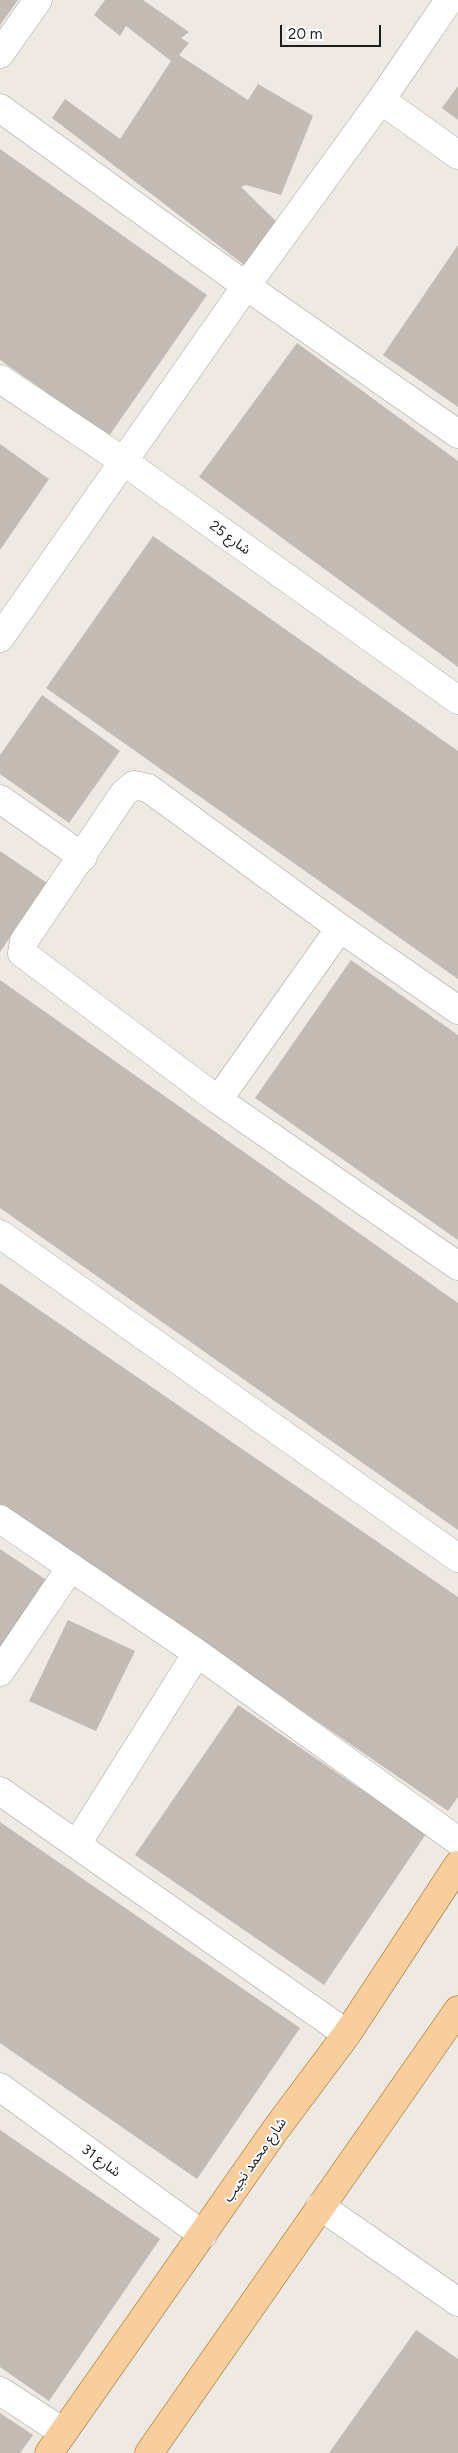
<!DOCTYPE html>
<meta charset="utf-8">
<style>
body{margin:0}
#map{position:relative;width:458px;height:2453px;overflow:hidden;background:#eeeae3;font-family:Figtree,sans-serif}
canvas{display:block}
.scale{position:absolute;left:280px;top:25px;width:101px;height:22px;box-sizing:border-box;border:2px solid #1d1d1d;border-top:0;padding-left:6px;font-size:15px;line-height:18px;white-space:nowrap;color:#1d1d1d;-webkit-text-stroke:4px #fff;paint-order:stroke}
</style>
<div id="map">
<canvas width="458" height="2453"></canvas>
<div class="scale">20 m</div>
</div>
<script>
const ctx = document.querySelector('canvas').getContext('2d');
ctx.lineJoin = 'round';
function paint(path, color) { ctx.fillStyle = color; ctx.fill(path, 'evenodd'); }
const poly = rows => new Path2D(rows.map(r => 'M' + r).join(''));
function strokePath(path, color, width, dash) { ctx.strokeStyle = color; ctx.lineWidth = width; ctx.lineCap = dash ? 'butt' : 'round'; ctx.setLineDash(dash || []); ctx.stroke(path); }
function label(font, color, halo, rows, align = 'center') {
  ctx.font = font + ' Figtree,"Noto Sans Arabic",sans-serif'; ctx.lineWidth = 4; ctx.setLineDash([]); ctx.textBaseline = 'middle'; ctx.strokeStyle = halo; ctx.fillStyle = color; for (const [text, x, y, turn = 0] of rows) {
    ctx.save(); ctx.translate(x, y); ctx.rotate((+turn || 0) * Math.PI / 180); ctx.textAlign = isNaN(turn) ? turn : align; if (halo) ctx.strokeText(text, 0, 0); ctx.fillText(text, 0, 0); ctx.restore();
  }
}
const building = poly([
 [0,0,18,0,0,25],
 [105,0,143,0,189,32,181,38,189,43,179,55,248,100,258,84,313,116,281,195,246,185,241,187,282,227,252,271,52,118,65,99,120,139,171,61,126,26,120,36,94,15],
 [458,86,458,120,442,108],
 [0,149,207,295,109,436,0,360],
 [458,245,458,407,383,355],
 [297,343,458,461,458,667,199,477],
 [0,444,49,479,0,550],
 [153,536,458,751,458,979,46,688],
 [42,695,120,751,69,823,0,774,0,755],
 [0,851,47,883,0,952],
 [351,960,458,1035,458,1240,255,1098],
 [0,980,458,1303,458,1530,0,1208],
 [0,1283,458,1597,458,1797,448,1811,0,1504],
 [0,1549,51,1583,0,1657],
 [68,1620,135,1651,96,1731,29,1701],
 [238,1705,426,1834,324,1985,135,1855],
 [0,1822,300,2028,197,2179,0,2043],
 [0,2130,160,2239,49,2401,0,2367],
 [416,2330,458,2359,458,2453,329,2453],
 [0,2413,33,2435,20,2453,0,2453]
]);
const minor = poly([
 [0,54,38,0],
 [381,100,458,155],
 [0,108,246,286,458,434],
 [0,379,123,461,458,700],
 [0,638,246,286,381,100,449,0],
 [134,785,148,788,340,928,218,1100,22,953,24,941,124,793,134,785],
 [0,799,83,857],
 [340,928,458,1010],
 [218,1100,458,1266],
 [0,1234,458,1558],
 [0,1519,197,1653,458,1841],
 [0,1672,71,1567],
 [0,1791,347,2034],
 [77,1844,197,1653],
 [0,2087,203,2235],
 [320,2206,458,2302],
 [0,2391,63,2432]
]);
const major = poly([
 [49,2453,276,2129,347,2034,458,1865],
 [149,2453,458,2010]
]);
const streetNames = [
 ["شارع 25",230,538,36],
 ["شارع محمد نجيب",255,2160,-55],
 ["شارع 31",101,2161,36]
];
paint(building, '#c2bab3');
strokePath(minor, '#a4a4a4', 29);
strokePath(major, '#925d05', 29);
strokePath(minor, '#fff', 28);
strokePath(major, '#f9ce9e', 28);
label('14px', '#1d1d1d', '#fff', streetNames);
</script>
